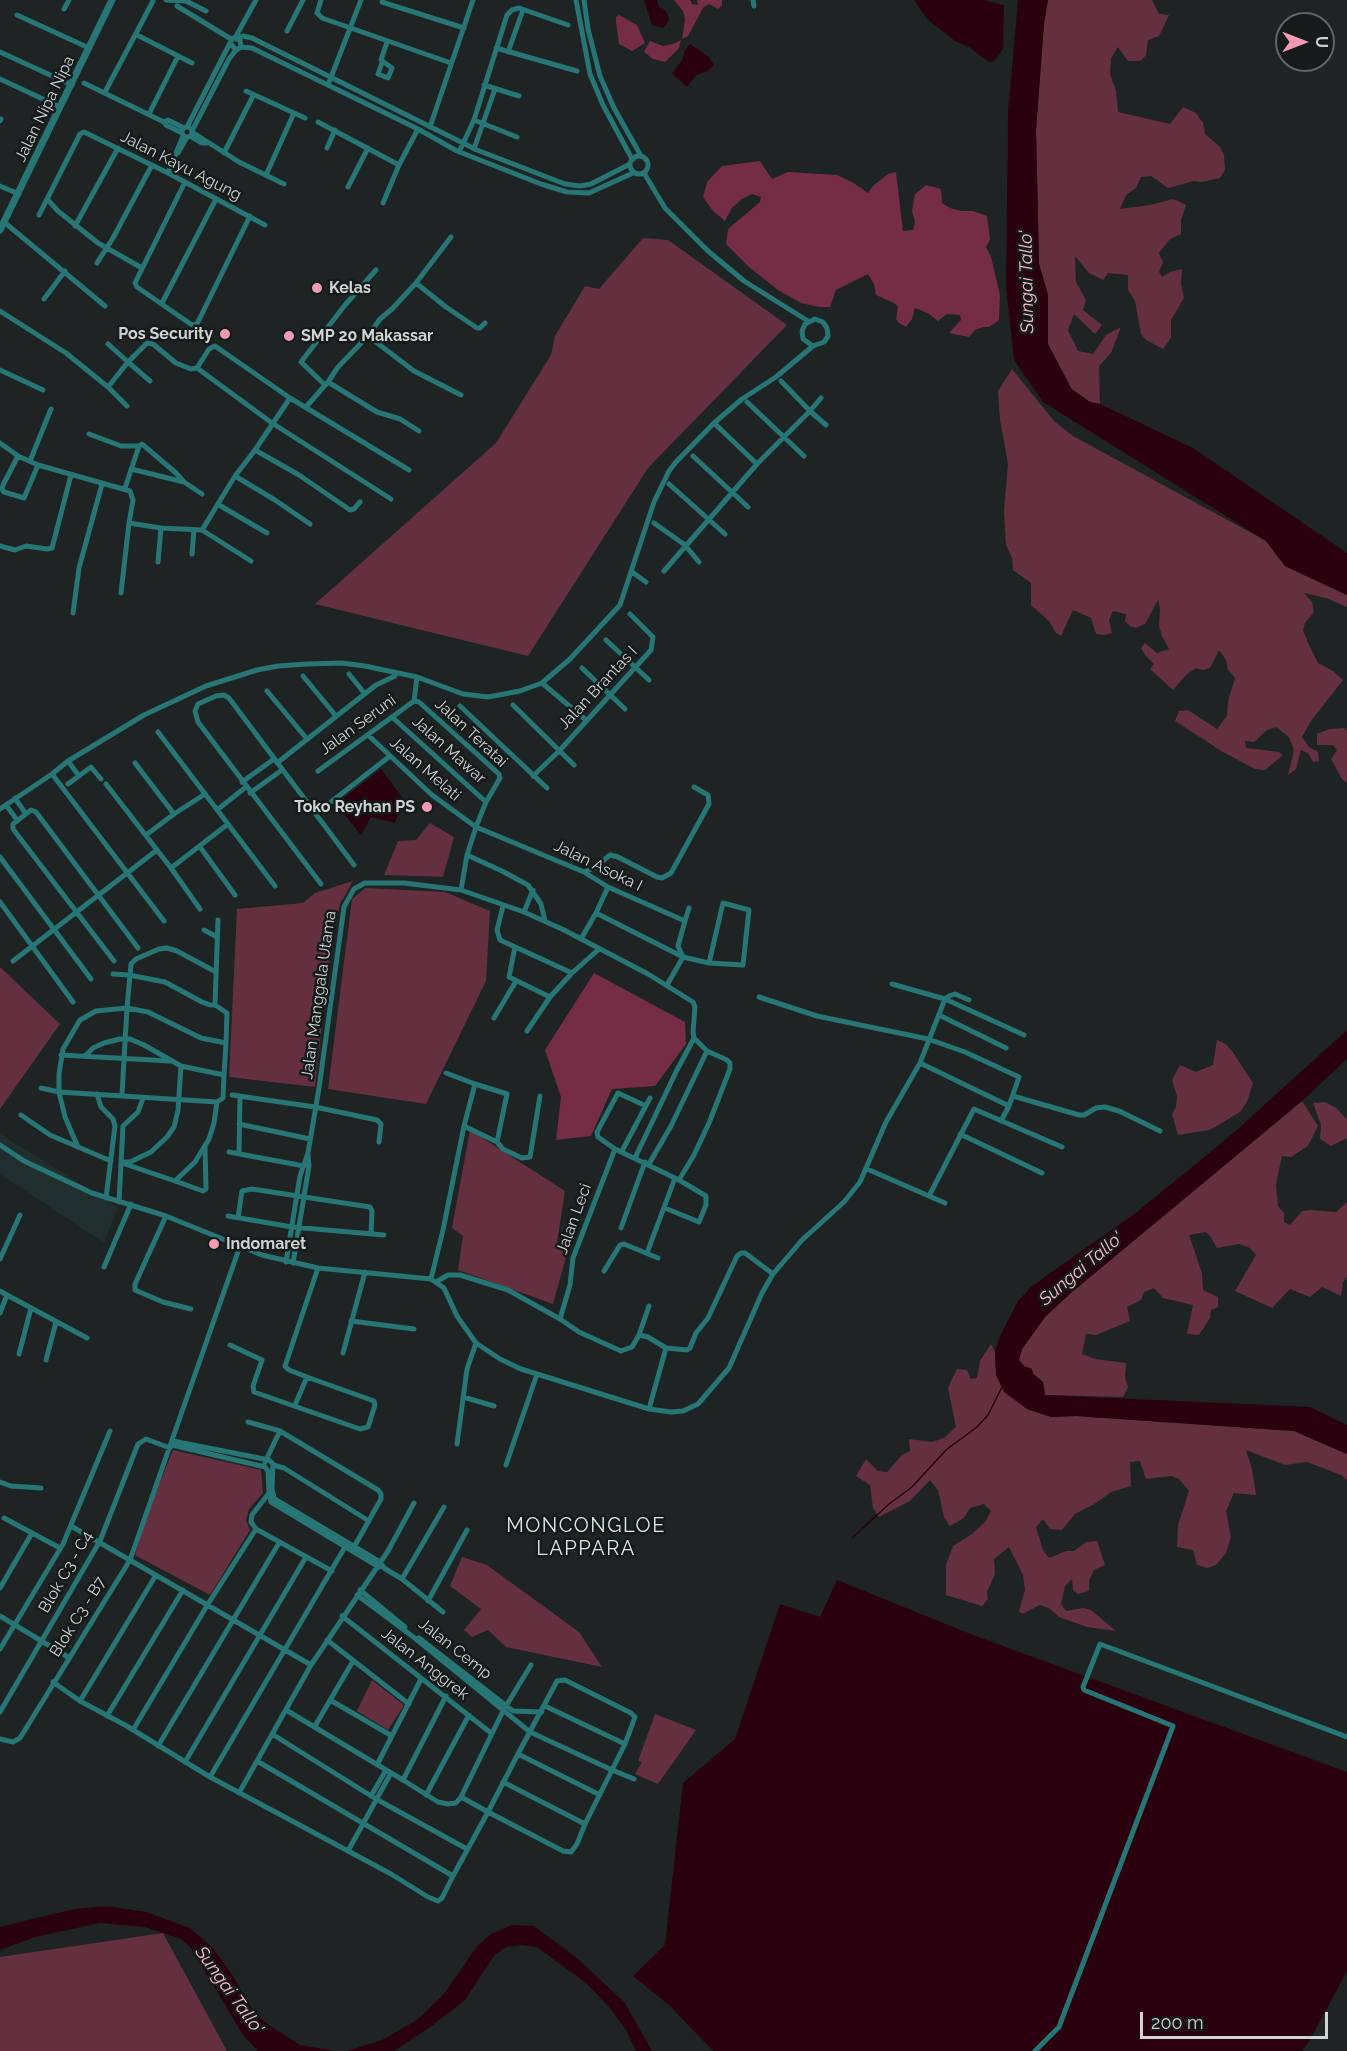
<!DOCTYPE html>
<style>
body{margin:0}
#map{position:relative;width:1347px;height:2051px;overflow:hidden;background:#1e2323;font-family:Raleway,sans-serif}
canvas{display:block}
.north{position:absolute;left:1275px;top:12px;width:60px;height:60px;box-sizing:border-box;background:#151a1a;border:2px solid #5f6464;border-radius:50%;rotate:90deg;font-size:16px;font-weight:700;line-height:24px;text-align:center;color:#cfd3d3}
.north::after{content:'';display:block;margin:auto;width:21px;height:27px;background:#f19ab2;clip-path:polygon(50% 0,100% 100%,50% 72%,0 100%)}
.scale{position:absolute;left:1140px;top:2012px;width:188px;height:27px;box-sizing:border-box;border:3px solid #cfd3d3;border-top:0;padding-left:8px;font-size:18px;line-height:21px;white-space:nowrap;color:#cfd3d3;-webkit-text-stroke:4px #151a1a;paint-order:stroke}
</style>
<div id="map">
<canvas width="1347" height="2051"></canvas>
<div class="north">U</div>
<div class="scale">200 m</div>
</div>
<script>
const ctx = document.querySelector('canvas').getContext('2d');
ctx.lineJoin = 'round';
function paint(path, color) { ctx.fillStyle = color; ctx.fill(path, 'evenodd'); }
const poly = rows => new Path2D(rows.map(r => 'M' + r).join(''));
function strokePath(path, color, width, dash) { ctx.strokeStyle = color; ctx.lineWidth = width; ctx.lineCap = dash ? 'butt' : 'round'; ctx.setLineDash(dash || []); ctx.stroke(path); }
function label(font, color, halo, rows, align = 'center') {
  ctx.font = font + ' Raleway,sans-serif'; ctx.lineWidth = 5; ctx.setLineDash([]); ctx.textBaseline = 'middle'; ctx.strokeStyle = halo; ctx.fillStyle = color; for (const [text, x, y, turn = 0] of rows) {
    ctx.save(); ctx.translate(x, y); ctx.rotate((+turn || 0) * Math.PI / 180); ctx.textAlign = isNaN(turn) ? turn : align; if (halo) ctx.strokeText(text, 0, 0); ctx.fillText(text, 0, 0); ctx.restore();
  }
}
const built = poly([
 [0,1134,118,1207,104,1243,0,1174]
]);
const green = poly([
 [1048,0,1152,0,1159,14,1169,15,1159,36,1148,40,1146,55,1141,61,1128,61,1118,47,1111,58,1110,74,1116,91,1118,112,1170,124,1183,107,1196,113,1203,123,1205,134,1220,147,1224,155,1225,170,1220,178,1202,182,1194,181,1168,188,1151,176,1141,177,1136,188,1126,195,1120,209,1150,205,1173,199,1186,205,1181,220,1181,234,1170,239,1159,253,1163,262,1159,272,1162,277,1170,272,1182,269,1181,284,1184,298,1171,320,1171,338,1163,349,1146,340,1141,334,1135,301,1128,290,1128,275,1108,273,1103,280,1089,273,1075,256,1076,282,1086,300,1083,310,1102,325,1095,334,1074,314,1068,330,1078,351,1093,354,1106,335,1121,327,1111,353,1099,366,1100,404,1090,402,1072,389,1048,344,1048,295,1039,264,1036,130,1044,24],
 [643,238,668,240,787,325,648,468,528,656,315,604,496,443,551,355,555,336,585,286,599,289],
 [1012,369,1054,421,1073,436,1266,541,1285,566,1347,595,1347,607,1326,598,1304,593,1312,602,1314,612,1305,623,1303,630,1309,645,1318,663,1333,671,1343,680,1311,721,1302,737,1309,747,1318,752,1319,761,1313,762,1308,753,1301,750,1296,769,1288,775,1294,750,1289,737,1276,727,1267,730,1254,742,1245,741,1246,748,1279,752,1283,755,1265,770,1255,769,1223,752,1175,721,1179,711,1188,710,1217,729,1227,716,1228,701,1235,678,1228,670,1226,660,1219,650,1210,668,1203,670,1196,668,1186,675,1173,690,1150,669,1154,664,1145,655,1141,648,1145,643,1157,653,1169,649,1162,636,1159,626,1160,609,1158,600,1145,624,1136,628,1130,626,1125,621,1126,614,1113,611,1109,620,1112,633,1105,635,1096,634,1091,618,1073,610,1061,636,1056,633,1049,621,1031,605,1031,583,1013,570,1012,558,1006,545,1004,511,1008,464,1000,420,998,391],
 [1345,728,1347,731,1347,783,1342,779,1331,759,1337,750,1333,745,1317,745,1317,734,1329,729],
 [430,823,454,837,443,877,384,875,398,841,416,840],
 [353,881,340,904,330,951,315,1087,229,1077,237,909,303,903,315,893],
 [365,888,445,892,490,911,486,981,426,1104,328,1089,352,899],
 [0,967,60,1024,0,1109],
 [1217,1040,1226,1044,1232,1051,1253,1083,1247,1102,1240,1112,1217,1126,1209,1130,1178,1135,1172,1114,1176,1107,1177,1096,1172,1080,1180,1065,1196,1072,1213,1065],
 [1302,1101,1318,1126,1308,1146,1291,1157,1282,1156,1276,1184,1278,1206,1284,1213,1284,1222,1290,1225,1302,1211,1310,1210,1336,1212,1347,1202,1347,1277,1343,1282,1341,1296,1322,1287,1310,1297,1290,1289,1272,1308,1235,1291,1256,1255,1250,1248,1239,1244,1217,1248,1211,1237,1206,1232,1189,1235,1202,1273,1203,1290,1218,1297,1218,1307,1211,1310,1210,1318,1199,1335,1187,1334,1193,1305,1163,1298,1154,1288,1144,1292,1141,1300,1127,1307,1130,1321,1096,1335,1086,1334,1082,1354,1095,1359,1126,1363,1125,1378,1128,1387,1123,1397,1045,1395,1043,1382,1024,1366,1019,1360,1022,1349,1045,1317,1072,1292],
 [1325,1102,1336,1108,1347,1119,1347,1138,1331,1146,1320,1139,1321,1125,1313,1103],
 [470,1130,565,1191,557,1243,567,1253,553,1304,458,1270,463,1236,452,1228],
 [991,1344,995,1352,996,1375,1027,1409,1051,1417,1076,1416,1294,1431,1347,1454,1347,1480,1341,1475,1307,1462,1285,1465,1246,1450,1252,1469,1256,1495,1234,1493,1226,1511,1231,1537,1226,1553,1216,1565,1207,1568,1197,1565,1193,1550,1177,1547,1178,1525,1189,1491,1179,1479,1171,1476,1146,1479,1140,1461,1130,1462,1131,1486,1111,1492,1096,1503,1075,1514,1062,1530,1050,1529,1043,1519,1036,1527,1043,1550,1049,1558,1066,1551,1074,1551,1086,1542,1097,1541,1105,1565,1094,1570,1089,1581,1089,1591,1078,1594,1073,1590,1072,1579,1065,1586,1061,1604,1066,1611,1083,1608,1091,1610,1116,1631,1087,1627,1059,1617,1049,1608,1040,1605,1022,1614,1019,1611,1025,1590,1023,1575,1009,1547,994,1559,995,1574,987,1592,988,1599,982,1606,946,1595,946,1565,953,1546,972,1534,985,1522,991,1511,984,1504,970,1508,964,1518,950,1526,944,1517,938,1490,930,1480,910,1501,879,1517,873,1508,870,1485,856,1476,866,1459,878,1471,887,1472,902,1455,910,1451,909,1439,932,1442,944,1438,956,1427,948,1388,952,1379,957,1369,967,1370,971,1379,977,1378,980,1361],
 [173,1450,261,1470,263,1493,249,1509,246,1520,250,1530,210,1595,135,1555,148,1511],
 [462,1557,487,1565,579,1632,602,1667,506,1647,488,1630,472,1637,464,1630,481,1609,450,1586],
 [372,1680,404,1705,388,1730,357,1711],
 [655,1714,696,1730,658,1784,635,1774,642,1762,638,1761],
 [163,1933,227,2051,0,2051,0,1957]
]);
const forest = poly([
 [674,0,690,0,692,4,698,5,697,0,722,0,722,5,718,9,709,4,703,8,688,36,682,39,685,19,683,11],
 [619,15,637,25,645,43,632,51,619,44,616,22,616,17],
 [681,40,679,48,665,62,653,59,644,52,650,41,663,46,673,44],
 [760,161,772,179,788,172,837,175,852,182,868,193,873,186,888,174,896,172,903,231,913,230,915,222,912,211,915,194,926,185,941,189,942,203,950,208,962,211,973,211,987,216,990,240,986,247,991,257,1000,295,999,320,989,327,983,327,975,330,969,337,949,333,961,320,960,315,947,314,938,321,929,314,915,308,912,319,906,327,899,323,896,319,898,307,894,303,876,295,874,284,868,274,836,290,830,307,819,307,801,303,778,290,749,267,726,244,728,229,760,202,761,197,752,194,742,199,732,208,725,221,713,211,703,197,707,182,722,166],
 [594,973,685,1022,686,1044,655,1086,612,1089,591,1136,556,1140,561,1097,545,1050]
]);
const water = poly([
 [644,0,657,0,659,7,666,11,669,18,667,24,663,28,652,25],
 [914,0,982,0,1004,5,1003,49,994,61,990,62,983,58,969,47,955,41,927,19],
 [1018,0,1048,0,1044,24,1036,130,1039,264,1048,295,1048,344,1071,389,1090,402,1100,404,1193,448,1347,553,1347,595,1285,566,1266,541,1043,402,1014,360,1006,287,1008,112],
 [690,44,709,57,714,65,708,71,696,75,687,87,672,74,682,60,685,50],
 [381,769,404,800,395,823,371,817,361,835,336,804],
 [1347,1030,1347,1059,1302,1101,1072,1292,1045,1317,1022,1349,1019,1360,1024,1366,1032,1369,1033,1374,1043,1382,1045,1395,1310,1407,1347,1425,1347,1454,1294,1431,1076,1416,1051,1417,1027,1409,1004,1392,996,1375,995,1351,1000,1336,1018,1301,1032,1286,1137,1212,1231,1135],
 [837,1580,973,1635,1347,1772,1347,1971,1310,2040,1302,2051,713,2051,670,2006,633,1976,665,1945,683,1783,735,1739,780,1604,820,1617],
 [107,1906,146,1912,190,1928,213,1948,233,1976,255,2014,269,2025,300,2045,334,2051,258,2051,243,2035,191,1948,181,1939,145,1927,100,1923,35,1937,0,1950,0,1927,74,1909],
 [512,1925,534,1926,577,1958,625,2003,652,2051,636,2051,626,2030,609,2007,586,1983,537,1947,522,1945,506,1947,494,1956,465,2000,433,2025,394,2051,347,2051,382,2040,417,2020,444,1994,478,1945,491,1934]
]);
const stream = poly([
 [852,1538,889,1504,912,1487,946,1450,977,1427,988,1415,1002,1387]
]);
const minor = poly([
 [166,0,186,1,206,11],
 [321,0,317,13,322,18,451,63],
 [576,0,590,74,603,105,632,159],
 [584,0,588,29,600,76,614,108,641,156],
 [753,0,754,6],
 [382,2,464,28],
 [177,6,231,39],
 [64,9,69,0],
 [17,15,89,48],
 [287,31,303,0],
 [137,35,192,63],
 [235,38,256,0],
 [238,38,243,36,252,38,477,150,565,184,580,186,591,184,630,164],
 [241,47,252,48,418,129,457,151,541,184,567,192,589,193,633,173],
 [496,48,577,71],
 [0,52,72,85],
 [508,52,523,10],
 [382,63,378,74,388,78,392,68,381,60,387,42],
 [0,79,60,107],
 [84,83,164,122,166,125,182,133],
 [328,85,361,0],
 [484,85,519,96],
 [246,91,305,118],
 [105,92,153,1],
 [149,114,178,56],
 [0,121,1,119],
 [164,122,168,120,184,128],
 [318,122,399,165],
 '182 132a5 5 0 1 1 10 0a5 5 0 1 1-10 0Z',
 [187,127,230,43],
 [430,127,473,0],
 [192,131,229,59,236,50,241,47,240,40,233,38,230,43,236,50],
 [192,132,239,162,284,184],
 [190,136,202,143,207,143],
 [517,137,474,120,507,15,512,10,519,8,568,25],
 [327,148,335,130],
 [474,149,495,89],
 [459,152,474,120],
 [178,153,187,137],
 [224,153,253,96],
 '630 165a9 9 0 1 1 18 0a9 9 0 1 1-18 0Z',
 [168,173,183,136],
 [644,173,665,208,708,251,744,281,808,321],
 [266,175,294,113],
 [185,182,135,283,137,287,192,325,197,324,250,216],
 [0,186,19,194],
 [348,187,368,148],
 [48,200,58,211,98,243,142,268],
 [383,203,399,165,418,129],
 [39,215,80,134,84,132,168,173,265,225],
 [4,222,105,306],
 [75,226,118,148],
 [97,263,113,238,152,165],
 [416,283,446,307,477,328,480,328,485,323],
 [44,299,65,271],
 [162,303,216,199],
 [0,311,66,353,108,387,127,406],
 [368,336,380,319,392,309,416,283,451,237],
 [108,344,128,362,108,387],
 [197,368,272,423,391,499],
 [0,370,43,390],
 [150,381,128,362,147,343,153,344,176,363,191,369,197,368,209,349,215,346,290,398,409,470],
 [325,385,301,362,345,305,376,270],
 [290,398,255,450,299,475,350,510,354,509,360,502],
 [821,398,810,411,826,425],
 [747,402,804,456],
 [306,407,327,383],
 [419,431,400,419,377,412,328,382,338,367,368,336,414,371,461,395],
 [89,434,121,446,139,446],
 [0,443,18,456,38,465,130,491,133,500,129,523,161,528,158,562],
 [18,456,3,485,2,489,4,492,24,498,38,465],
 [693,456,748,507],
 [30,461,51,409],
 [757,464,810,411,781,381],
 [131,469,184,482],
 [235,476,275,500,310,524],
 [669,484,725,534],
 [125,488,139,446,142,444,176,473,184,482,202,494],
 [219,505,267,533],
 [654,523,685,545,699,562],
 [161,528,202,530,235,476,255,450],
 [202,530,251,561],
 [0,546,15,550,26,546,47,549,52,548,71,475],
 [192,554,194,530],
 [664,571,757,464,714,423],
 [632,572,646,582],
 [121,593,129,523],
 [73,613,79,568,102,484],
 [606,640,649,680],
 [582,668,625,709],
 [349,674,365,694],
 [303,676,336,716],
 [542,683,586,720],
 [267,691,307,739],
 [414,701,419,702,499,774,500,778,486,802,476,827,467,855,461,890],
 [414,701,417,677],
 [513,705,574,765],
 [460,706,547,788],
 [392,717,486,802],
 [158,732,275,886],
 [368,735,432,795,476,827,584,872,608,887,685,921,678,946,683,957],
 [68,761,79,776],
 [135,763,174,814],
 [277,763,376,685,395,676],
 [318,771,414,701],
 [52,774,164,921],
 [533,776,560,750,651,650,653,637,630,614],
 [242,782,274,759],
 [68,784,91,767,101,779],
 [106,784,171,868,200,909],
 [250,793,282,770],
 [15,798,26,814],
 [331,802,390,756],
 [6,805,17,820],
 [0,809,52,774,68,761,144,715,206,686,257,670,278,666,307,664,342,663,365,666,417,677,463,694,488,697,520,691,542,683,570,659,620,605,654,502,669,471,676,462,714,423,742,399,776,377,813,346,824,342,828,336,827,328,823,322,815,319,805,324,802,331,803,339,813,346],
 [217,810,246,787],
 [146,835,174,814,205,794],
 [200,847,235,895],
 [467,855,502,871,528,885,541,904,545,921],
 [0,857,91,979],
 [171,868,228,824],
 [584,872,594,868,610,855,618,857,657,877,662,878,671,873,709,804,708,795,694,787],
 [321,884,198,722,195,711,198,704,216,696,224,695,229,698,354,865],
 [0,902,73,1002],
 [723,903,749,910,743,965,709,963,723,903],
 [503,906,497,930,500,940,572,973],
 [524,912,533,890],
 [596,913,683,957,709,963],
 [685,921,689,908],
 [204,930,217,937],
 [581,939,596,913,608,887],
 [515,947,509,977,550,997],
 [13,961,157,850],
 [114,961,13,829,13,824,31,810,36,812,138,948],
 [113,974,129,975,165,982,202,1002,210,1005,215,1005,218,920],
 [892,984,945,999,949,996,955,994,969,1000],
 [667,985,683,957],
 [759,997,817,1016,928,1039,965,1052,1019,1077,1009,1106,920,1063],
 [939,1015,1006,1048],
 [494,1018,516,981],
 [527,1031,550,997,572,973,599,949],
 [61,1055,170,1061],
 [85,1056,93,1048,104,1043,120,1039,130,1039,144,1045,181,1066,224,1075,226,1043],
 [446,1073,475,1084],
 [41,1088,59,1092,217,1102,223,1098,224,1075],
 [97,1094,101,1107,113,1119,115,1126,106,1198],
 [122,1095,127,1008,148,1012,201,1038,226,1043,227,1013,215,1005],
 [232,1095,315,1107,377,1120,381,1124,379,1142],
 [1013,1096,1079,1115,1084,1115,1096,1108,1105,1107,1119,1111,1160,1131],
 [21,1115,50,1135,111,1161],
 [1001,1121,1009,1106],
 [239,1124,310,1139],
 [464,1126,497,1142],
 [960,1134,1042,1173],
 [0,1145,24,1161,92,1193,166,1216,262,1255,318,1268,431,1279,444,1288,457,1316,476,1343,500,1359,521,1369,649,1409,671,1412,683,1411,698,1404,729,1368,762,1293,773,1274,802,1240,844,1202,860,1182,886,1122,920,1063,945,999,1024,1035],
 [78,1147,65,1117,59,1092,59,1074,63,1049,80,1020,96,1011,127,1008,131,964,136,959,159,949,167,948,177,951,216,972],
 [615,1149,677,1179],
 [622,1151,650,1098],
 [229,1152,304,1166],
 [239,1154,240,1096],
 [635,1158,676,1072,694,1038],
 [122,1162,130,1162,151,1152,167,1137,174,1127,178,1110,181,1066],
 [122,1163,175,1181,195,1162,209,1139,214,1123,217,1102],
 [649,1164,671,1126,707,1051],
 [867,1169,945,1203],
 [175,1181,203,1191,206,1189,205,1146],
 [929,1196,974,1109,1062,1147],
 [119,1202,123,1126,138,1112,143,1098],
 [166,1216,135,1284,135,1290,163,1302,191,1309],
 [228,1216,292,1227,384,1235],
 [238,1218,242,1191,252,1189,370,1207,372,1211,371,1234],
 [621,1228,645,1162],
 [647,1253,675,1178],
 [0,1259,20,1215],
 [286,1262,300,1176,308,1153,319,1088,344,907,354,889,365,883,404,883,461,890,524,912,564,930,648,974,693,1002,695,1007,693,1032,694,1038,707,1051,727,1060,730,1063,730,1069,709,1123,694,1155,679,1180,706,1196,706,1205,699,1222,665,1208],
 [293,1263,309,1166,308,1155],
 [104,1267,131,1204],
 [604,1271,620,1245,624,1244,658,1258],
 [431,1279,443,1230,464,1126,475,1084,507,1094,497,1142,503,1149,522,1158,530,1157,540,1096],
 [436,1282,448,1275,460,1275,508,1290,560,1319,579,1332,621,1351,632,1347,639,1335,648,1337,666,1348,687,1350,690,1348,696,1333,708,1318,737,1256,741,1253,745,1253,773,1274],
 [0,1291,7,1295,0,1313],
 [7,1295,87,1338],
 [560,1319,570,1285,573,1258,615,1149,598,1137,597,1132,618,1093,646,1106],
 [351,1321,414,1329],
 [639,1335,649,1306],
 [230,1345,262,1360,253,1386,254,1392,360,1429,368,1427,375,1405,374,1401,307,1377,289,1370,285,1366,318,1268],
 [343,1353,365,1272],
 [19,1354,31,1308],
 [46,1360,56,1322],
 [463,1397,494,1406],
 [295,1405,307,1377],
 [649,1409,666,1348],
 [248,1422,280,1431],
 [173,1441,269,1460,273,1464,272,1489,274,1498,278,1501,380,1562,384,1568,402,1579,443,1612],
 [457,1444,467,1369,476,1343],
 [172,1445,265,1467,268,1471,269,1493,271,1502,379,1567],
 [265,1462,280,1431,378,1490,381,1494,381,1499,354,1547],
 [273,1465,284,1468,369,1521],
 [506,1465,537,1374],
 [0,1482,11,1486,41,1488],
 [4,1518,60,1548],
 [71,1526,311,1665],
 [256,1529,251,1522,252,1515,269,1493],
 [402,1579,444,1507],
 [0,1588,32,1533],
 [360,1590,405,1627],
 [357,1595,416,1639,530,1732,612,1770,634,1779],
 [428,1601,467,1530],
 [0,1616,68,1657],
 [342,1616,491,1733],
 [419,1638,513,1711,542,1712],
 [327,1640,409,1704],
 [0,1649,63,1544,110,1431],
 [53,1682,80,1701,125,1725,210,1777,391,1874,428,1897,438,1901,442,1898,453,1876,488,1812,518,1754,557,1681,565,1680,631,1713,635,1717,625,1744,585,1824,577,1844,571,1852,563,1851,488,1812,461,1797],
 [330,1700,392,1736],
 [80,1701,156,1575],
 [506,1706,531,1665],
 [545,1706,625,1744],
 [286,1710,403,1780,446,1696],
 [0,1712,100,1541,138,1444,146,1439,170,1448],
 [107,1716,183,1590],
 [315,1726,353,1661],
 [133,1730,208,1604,256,1529,332,1571],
 [272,1734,376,1799,467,1849],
 [0,1739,13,1742,20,1738,130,1560,240,1246],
 [158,1746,279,1543],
 [518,1754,600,1795],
 [257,1761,453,1876],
 [185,1762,306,1557],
 [378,1763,421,1679],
 [210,1777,345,1547],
 [403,1780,438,1802,448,1804,456,1803,461,1797,503,1711],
 [503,1782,585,1824],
 [239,1793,311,1665,388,1551,414,1503],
 [426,1795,469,1715],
 [371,1796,386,1770],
 [348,1851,391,1773],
 [1035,2051,1059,2027,1173,1726,1084,1690,1083,1687,1100,1644,1347,1737]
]);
const tertiary = poly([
 [0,230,112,0]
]);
const markers = [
 [317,288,6,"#f19ab2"],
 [225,334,6,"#f19ab2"],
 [289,336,6,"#f19ab2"],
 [427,807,6,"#f19ab2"],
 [214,1244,6,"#f19ab2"]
];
const streetNames = [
 ["Jalan Nipa Nipa",45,109,-64],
 ["Jalan Kayu Agung",181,166,27],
 ["Jalan Brantas I",598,688,-47],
 ["Jalan Seruni",358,725,-36],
 ["Jalan Teratai",471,733,43],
 ["Jalan Mawar",449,750,42],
 ["Jalan Melati",425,769,41],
 ["Jalan Asoka I",598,866,26],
 ["Jalan Manggala Utama",319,995,-82],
 ["Jalan Leci",574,1219,-70],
 ["Blok C3 - C4",66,1572,-60],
 ["Blok C3 - B7",78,1617,-58],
 ["Jalan Cemp",455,1649,38],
 ["Jalan Anggrek",425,1664,38]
];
const poiNames = [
 ["Kelas",329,288],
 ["Pos Security",213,334,"right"],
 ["SMP 20 Makassar",301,336],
 ["Toko Reyhan PS",415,807,"right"],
 ["Indomaret",226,1244]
];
const waterNames = [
 ["Sungai Tallo'",1027,282,-91],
 ["Sungai Tallo'",1081,1269,-40],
 ["Sungai Tallo'",229,1990,54]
];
const quarterNames = [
 ["MONCONGLOE",586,1526],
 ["LAPPARA",586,1549]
];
paint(built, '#212e2e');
paint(green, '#643040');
paint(forest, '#742d45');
paint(water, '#2a000f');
strokePath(stream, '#2a000f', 1.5);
strokePath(minor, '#287576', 5);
strokePath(tertiary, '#287576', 7);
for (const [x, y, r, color] of markers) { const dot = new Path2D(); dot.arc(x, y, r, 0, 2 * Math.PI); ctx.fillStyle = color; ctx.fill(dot); strokePath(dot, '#151a1a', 2); }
label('16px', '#cfd3d3', '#151a1a', streetNames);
label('bold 16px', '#cfd3d3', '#151a1a', poiNames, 'left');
label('italic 18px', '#ffbccd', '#151a1a', waterNames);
ctx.letterSpacing = '1.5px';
label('20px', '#dee6e6', '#151a1a', quarterNames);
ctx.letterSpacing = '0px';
</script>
